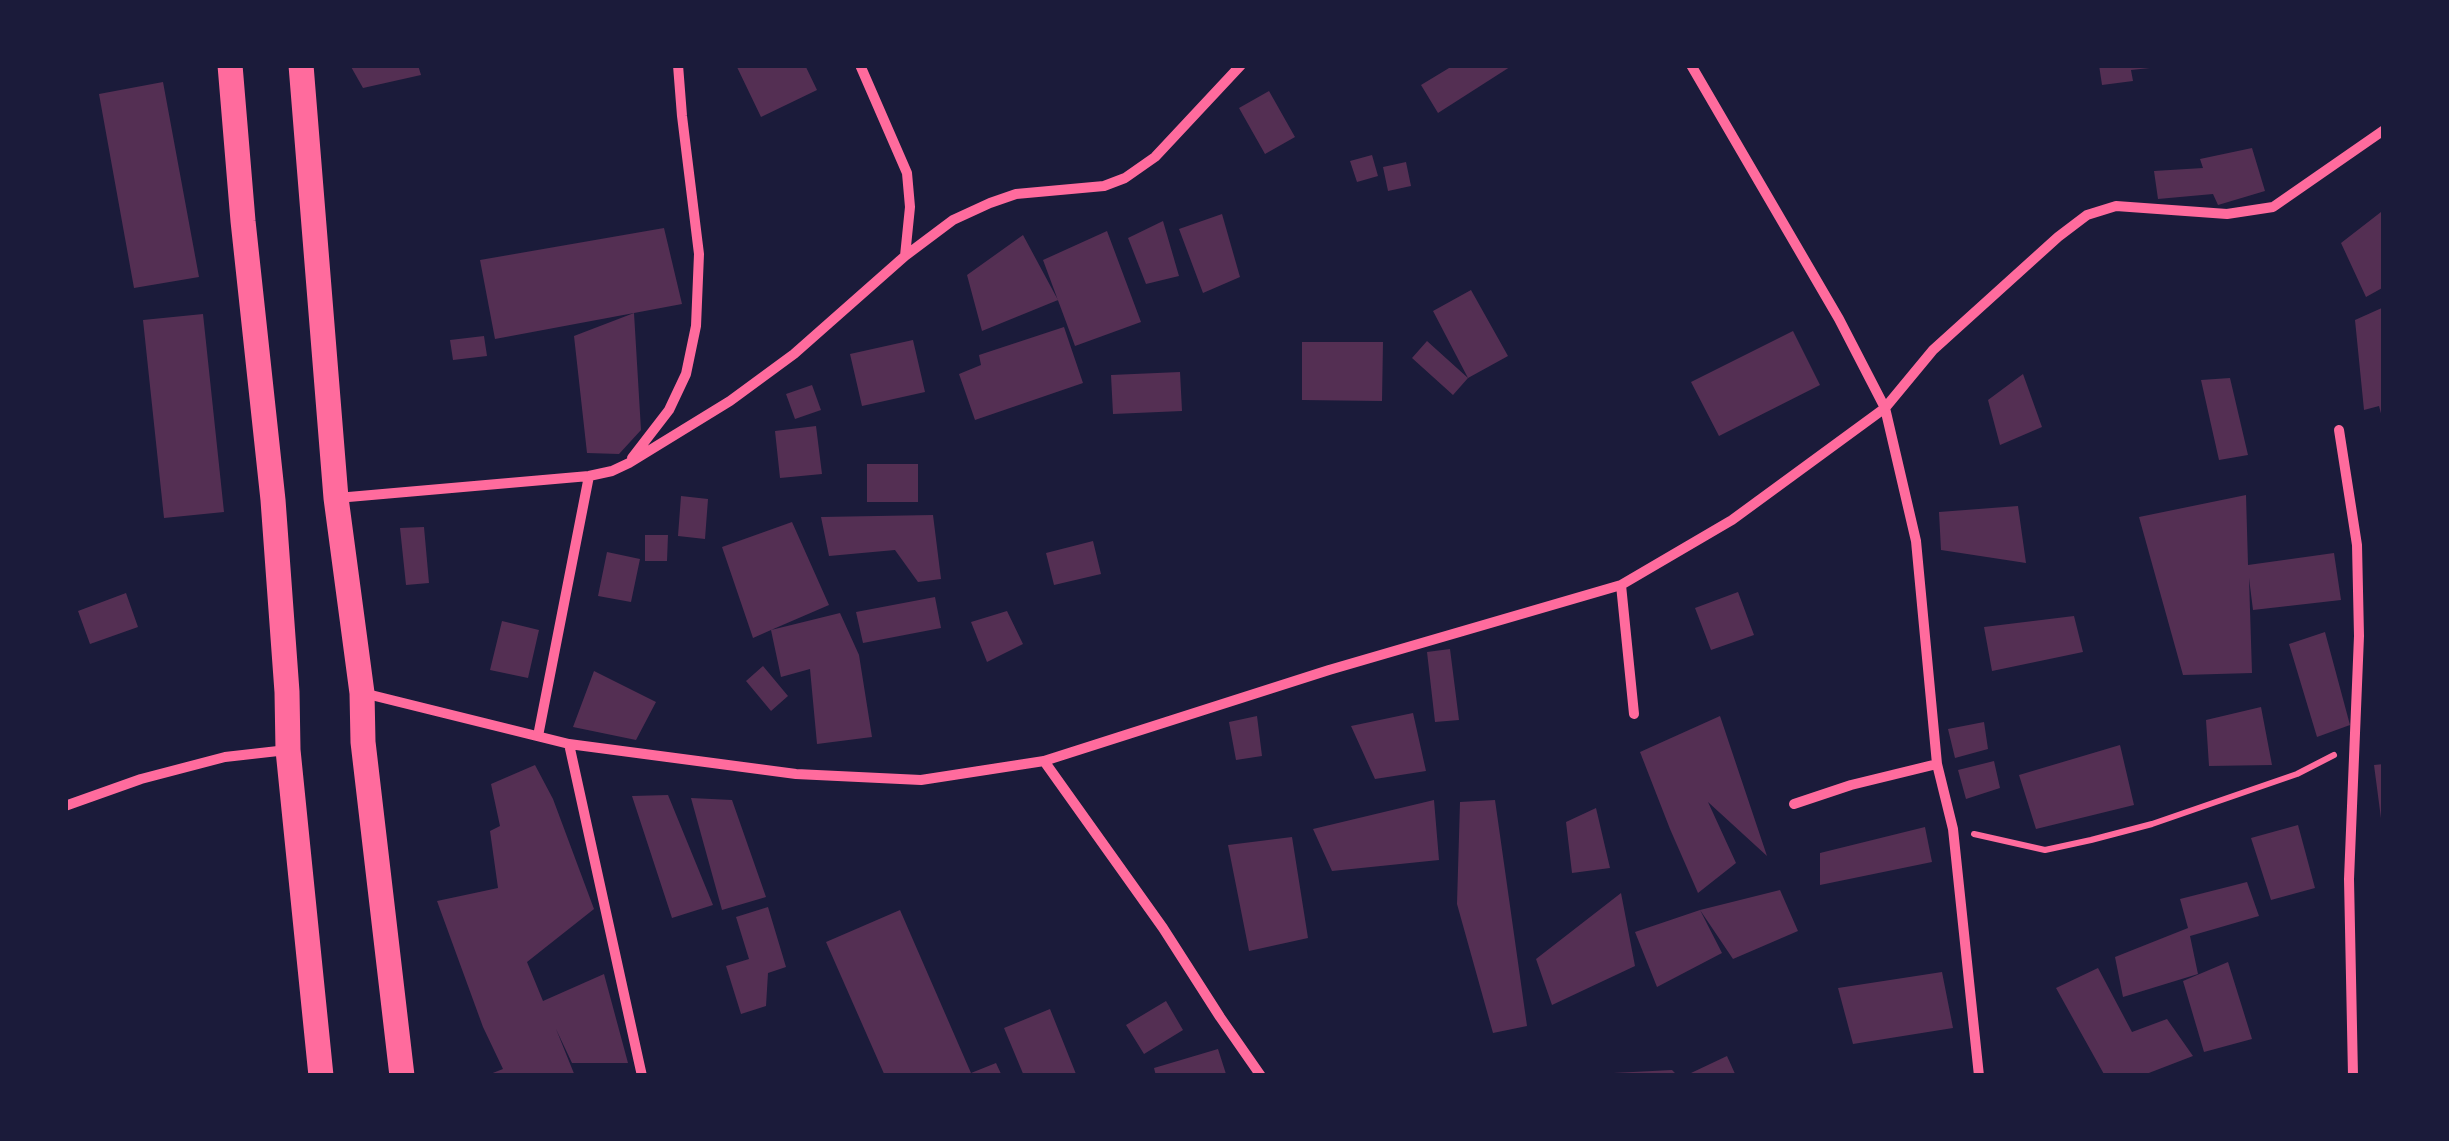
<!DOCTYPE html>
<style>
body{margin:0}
#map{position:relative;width:2449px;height:1141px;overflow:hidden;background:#1b1b3a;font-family:"Space Grotesk",sans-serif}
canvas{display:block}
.frame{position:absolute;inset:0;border:68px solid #1b1b3a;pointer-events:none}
</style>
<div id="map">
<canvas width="2449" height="1141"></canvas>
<div class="frame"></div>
</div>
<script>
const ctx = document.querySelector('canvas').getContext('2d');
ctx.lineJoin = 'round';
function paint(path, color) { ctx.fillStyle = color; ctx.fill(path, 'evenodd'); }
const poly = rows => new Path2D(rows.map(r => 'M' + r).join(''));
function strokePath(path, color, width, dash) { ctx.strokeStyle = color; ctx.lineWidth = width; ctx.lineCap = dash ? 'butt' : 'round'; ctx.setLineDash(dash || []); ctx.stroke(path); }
const building = poly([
 [350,65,418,65,421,75,363,88],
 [736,65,805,65,817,90,761,117],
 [1454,65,1513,65,1438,113,1421,85],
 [2099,65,2149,65,2150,68,2131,70,2133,81,2102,85],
 [163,82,199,277,134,288,99,94],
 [1269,91,1295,137,1265,154,1239,108],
 [2252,148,2265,191,2218,205,2213,194,2158,199,2154,171,2203,168,2200,159],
 [1372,155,1378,176,1357,182,1350,161],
 [1406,162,1411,186,1388,191,1383,167],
 [2381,212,2384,217,2384,287,2366,297,2341,243],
 [1222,214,1240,277,1203,293,1179,229],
 [1163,221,1179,276,1146,284,1128,238],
 [664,228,682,304,634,313,641,430,619,454,587,453,574,336,634,313,495,339,480,260],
 [1107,231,1141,322,1075,346,1043,260],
 [1023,235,1058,300,982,331,967,275],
 [1471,290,1508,356,1468,378,1433,311],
 [2384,307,2384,421,2383,421,2379,406,2364,410,2355,320],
 [203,314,224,512,164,518,143,320],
 [1064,327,1083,383,975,420,959,374,981,365,979,355],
 [1793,331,1820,385,1719,436,1691,382],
 [484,336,487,356,453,360,450,340],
 [913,340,925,392,862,406,850,354],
 [1427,341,1468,378,1453,395,1412,358],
 [1302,342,1383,342,1382,401,1302,400],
 [1180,372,1182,411,1113,414,1111,375],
 [2023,374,2042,427,2000,445,1988,400],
 [2230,378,2248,455,2219,460,2201,380],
 [812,385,821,410,795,419,786,394],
 [816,426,822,474,780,478,775,431],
 [867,464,918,464,918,502,867,502],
 [2246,495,2248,565,2334,553,2341,600,2253,610,2249,578,2252,673,2183,675,2139,517],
 [681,496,708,499,705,539,678,536],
 [2018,506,2026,563,1941,550,1939,512],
 [933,515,941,579,918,582,895,550,829,556,821,517],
 [792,522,829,605,771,630,840,613,859,655,872,737,817,744,810,669,781,677,771,630,753,638,722,547],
 [424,527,429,583,406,585,400,528],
 [645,535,668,535,667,561,645,561],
 [1093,541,1101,574,1054,585,1046,553],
 [607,552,640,559,631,602,598,596],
 [1738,592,1754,635,1711,650,1695,608],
 [126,593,138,627,90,644,78,611],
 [935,597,941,628,863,643,856,612],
 [1007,611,1023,644,987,662,971,622],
 [2074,616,2083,652,1992,671,1984,627],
 [502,621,539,630,528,678,490,670],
 [2325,632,2350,725,2317,737,2289,644],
 [1450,649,1459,720,1435,722,1427,652],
 [763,666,788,696,771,711,746,681],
 [594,671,656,702,636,740,573,727],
 [2261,707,2272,765,2209,766,2206,720],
 [1413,713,1426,771,1375,779,1351,726],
 [1257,716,1262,756,1236,760,1229,722],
 [1720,716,1767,856,1708,802,1736,863,1698,893,1670,829,1640,752],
 [1984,722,1988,749,1955,758,1948,729],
 [2120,745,2134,805,2036,829,2019,775],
 [1994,761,2000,788,1966,799,1958,770],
 [2384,764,2384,826,2382,826,2374,765],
 [535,765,553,799,594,909,527,962,543,1001,604,974,628,1063,572,1063,556,1029,575,1076,485,1076,503,1069,483,1027,437,901,498,888,490,831,500,826,491,784],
 [668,795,713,905,672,918,632,796],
 [691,798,732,800,766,897,722,910],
 [1434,800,1439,860,1332,871,1313,829],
 [1495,800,1527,1026,1493,1033,1457,904,1460,802],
 [1596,808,1610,868,1572,873,1566,822],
 [2298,825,2315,888,2271,900,2251,838],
 [1925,827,1932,862,1820,885,1820,853],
 [1292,837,1308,938,1249,951,1228,845],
 [2247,882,2259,916,2190,936,2198,974,2123,997,2115,957,2188,928,2180,899],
 [1780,890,1798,931,1733,959,1700,910,1722,953,1657,987,1635,932,1700,910],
 [1621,893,1635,966,1552,1005,1536,959],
 [768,907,786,967,768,973,766,1006,741,1014,726,966,749,959,736,917],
 [900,910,971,1073,996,1063,1002,1076,885,1076,826,942],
 [2228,962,2252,1039,2204,1052,2183,981],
 [2098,968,2132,1032,2167,1019,2193,1056,2141,1076,2105,1076,2056,988],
 [1942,972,1953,1028,1853,1044,1838,988],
 [1166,1001,1183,1030,1144,1054,1126,1025],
 [1050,1009,1076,1074,1070,1076,1024,1076,1004,1028],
 [1218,1049,1226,1074,1156,1076,1154,1068],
 [1727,1056,1736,1076,1692,1076,1691,1073],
 [1672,1070,1678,1076,1613,1076,1613,1073]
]);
const path = poly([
 [1974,834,2045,850,2091,840,2152,824,2297,774,2334,755]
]);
const minor = poly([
 [860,65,907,173,910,207,905,256],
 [1691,65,1839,319,1885,408,1916,541,1937,764,1953,829,1979,1076],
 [2339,430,2357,545,2359,636,2349,879,2353,1076],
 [632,458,669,410,686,374,696,326,699,254,682,116,678,65],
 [337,498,589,476,612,471,629,463,730,401,794,354,905,256,953,220,990,203,1016,194,1104,186,1125,178,1155,157,1241,65],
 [1621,585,1634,714],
 [363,693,569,744,796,774,921,780,1044,761,1329,670,1621,585,1732,520,1885,408,1933,350,2058,237,2087,215,2116,206,2227,214,2273,207,2384,130],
 [538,736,589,476],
 [569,744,642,1076],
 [1044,761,1163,928,1220,1017,1261,1076],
 [1794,804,1851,785,1937,764],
 [65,806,141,779,225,757,287,750]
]);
const primary = poly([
 [230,65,243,221,273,500,287,692,288,750,321,1076],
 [301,65,336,498,362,693,363,742,402,1076]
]);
paint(building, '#542f53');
strokePath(path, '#ff6b9d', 6);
strokePath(minor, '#ff6b9d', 10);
strokePath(primary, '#ff6b9d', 25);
</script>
